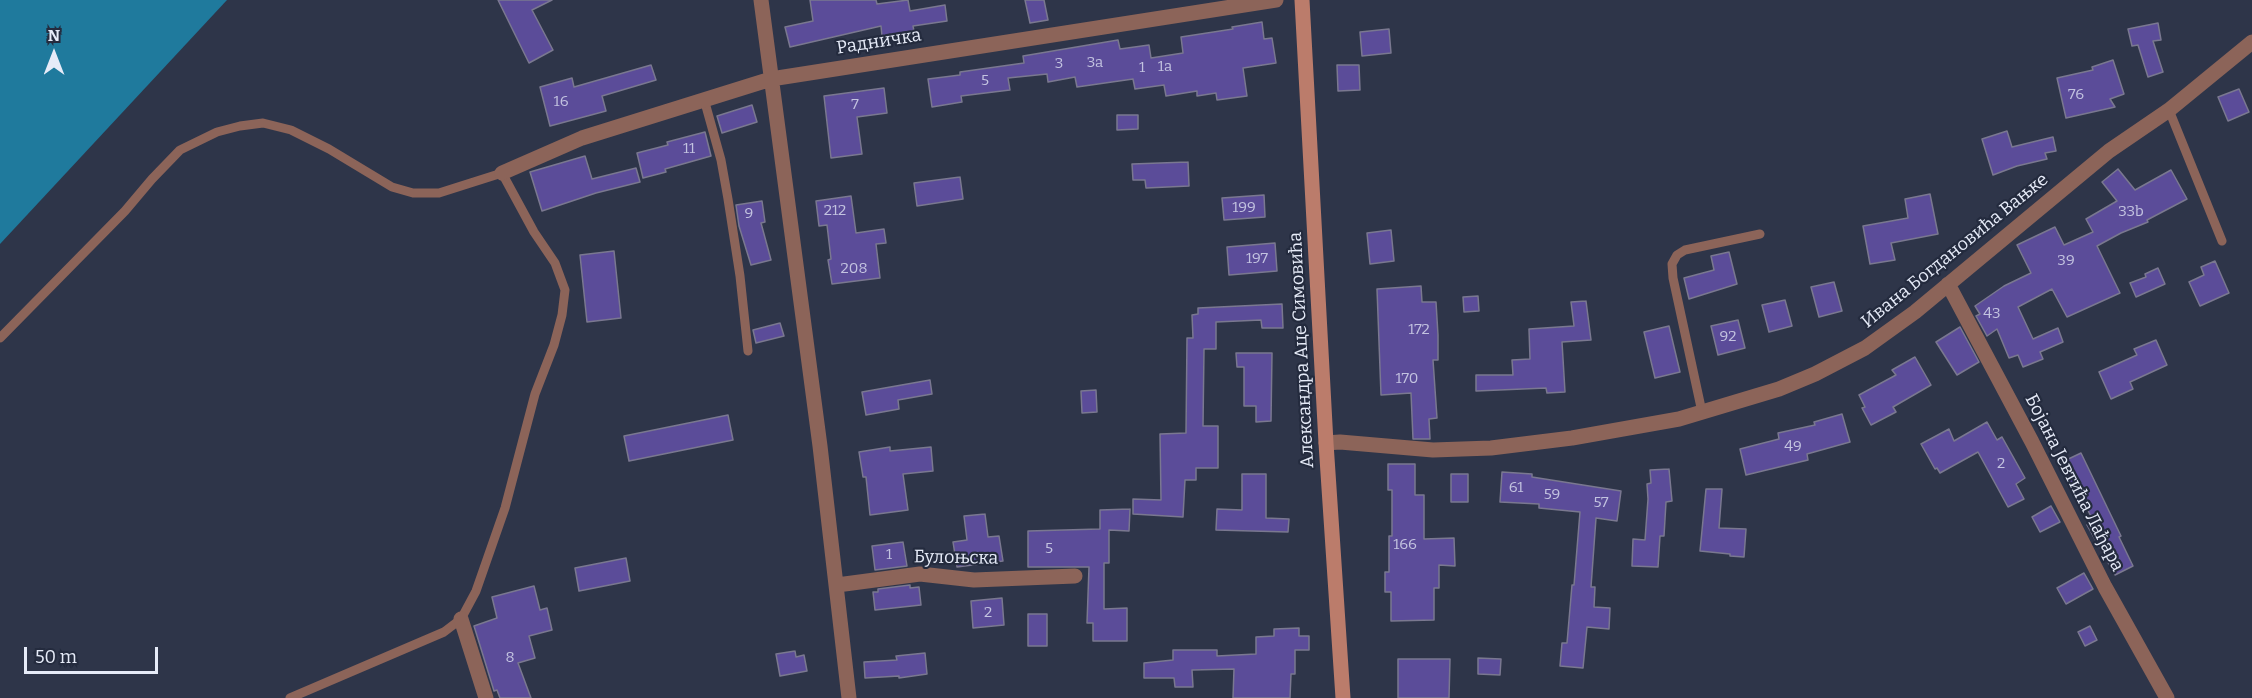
<!DOCTYPE html>
<meta charset="utf-8">
<style>
body{margin:0}
#map{position:relative;width:2252px;height:698px;overflow:hidden;background:#2e3549;font-family:Bitter,serif}
canvas{display:block}
.north{position:absolute;left:24px;top:24px;width:60px;height:60px;-webkit-text-stroke:4px #242b3e;paint-order:stroke;rotate:0deg;font-size:16px;font-weight:700;line-height:24px;text-align:center;color:#e6ebf8}
.north::after{content:'';display:block;margin:auto;width:21px;height:27px;background:#e6ebf8;clip-path:polygon(50% 0,100% 100%,50% 72%,0 100%)}
.scale{position:absolute;left:24px;top:647px;width:134px;height:27px;box-sizing:border-box;border:3px solid #e6ebf8;border-top:0;padding-left:8px;font-size:18px;line-height:21px;white-space:nowrap;color:#e6ebf8;-webkit-text-stroke:4px #242b3e;paint-order:stroke}
</style>
<div id="map">
<canvas width="2252" height="698"></canvas>
<div class="north">N</div>
<div class="scale">50 m</div>
</div>
<script>
const ctx = document.querySelector('canvas').getContext('2d');
ctx.lineJoin = 'round';
function paint(path, color) { ctx.fillStyle = color; ctx.fill(path, 'evenodd'); }
const poly = rows => new Path2D(rows.map(r => 'M' + r).join(''));
function strokePath(path, color, width, dash) { ctx.strokeStyle = color; ctx.lineWidth = width; ctx.lineCap = dash ? 'butt' : 'round'; ctx.setLineDash(dash || []); ctx.stroke(path); }
function label(font, color, halo, rows, align = 'center') {
  ctx.font = font + ' Bitter,serif'; ctx.lineWidth = 4.5; ctx.setLineDash([]); ctx.textBaseline = 'middle'; ctx.strokeStyle = halo; ctx.fillStyle = color; for (const [text, x, y, turn = 0] of rows) {
    ctx.save(); ctx.translate(x, y); ctx.rotate((+turn || 0) * Math.PI / 180); ctx.textAlign = isNaN(turn) ? turn : align; if (halo) ctx.strokeText(text, 0, 0); ctx.fillText(text, 0, 0); ctx.restore();
  }
}
const water = poly([
 [0,0,227,0,0,244]
]);
const building = poly([
 [498,0,552,0,532,10,553,50,529,63,498,0],
 [810,0,876,0,877,4,908,0,910,11,945,5,947,21,913,26,914,31,882,36,881,26,790,47,785,27,813,21,810,0],
 [1025,0,1044,0,1048,20,1030,23,1025,0],
 [1262,22,1264,39,1272,38,1276,63,1243,68,1247,96,1217,100,1216,93,1197,96,1197,91,1166,96,1164,85,1135,89,1133,79,1077,87,1075,77,1048,82,1047,74,1008,78,1010,90,961,96,962,102,932,107,928,79,960,75,960,72,1024,63,1023,56,1118,40,1120,49,1149,45,1151,58,1183,53,1181,37,1233,29,1232,27,1262,22],
 [2158,23,2161,40,2153,41,2163,72,2148,77,2138,45,2132,46,2128,29,2158,23],
 [1389,29,1391,53,1362,56,1360,32,1389,29],
 [2113,60,2124,94,2110,99,2115,107,2066,118,2057,78,2093,70,2092,67,2113,60],
 [651,65,656,80,602,96,606,111,550,126,540,87,572,78,574,87,651,65],
 [1337,65,1359,65,1360,90,1338,91,1337,65],
 [884,88,887,113,857,117,862,154,831,158,824,96,884,88],
 [2239,89,2249,112,2228,121,2218,97,2239,89],
 [752,105,757,122,722,133,717,116,752,105],
 [1117,115,1138,115,1138,129,1117,130,1117,115],
 [2007,131,2012,147,2053,137,2056,151,2045,153,2047,159,2017,166,1993,175,1982,139,2007,131],
 [705,132,711,156,665,169,666,172,643,178,637,153,668,145,667,142,705,132],
 [585,156,592,179,636,168,640,182,596,193,542,211,530,172,585,156],
 [1188,162,1189,186,1146,188,1145,180,1133,180,1132,164,1188,162],
 [2118,169,2135,190,2171,170,2187,199,2147,220,2148,222,2121,233,2097,246,2120,293,2067,317,2052,289,2018,307,2033,339,2058,328,2063,342,2040,352,2043,359,2023,367,2018,355,2009,358,1997,329,1987,336,1976,316,1980,314,1975,306,2004,286,2031,273,2017,245,2055,227,2064,245,2093,232,2086,219,2117,201,2102,182,2118,169],
 [960,177,963,199,917,206,914,183,960,177],
 [1930,194,1938,234,1891,243,1895,260,1870,264,1863,226,1908,218,1905,199,1930,194],
 [1264,195,1265,217,1224,220,1222,198,1264,195],
 [851,196,856,233,884,229,886,243,876,244,880,278,832,284,828,260,831,259,827,225,819,226,816,201,851,196],
 [762,201,765,222,761,223,771,260,751,265,739,226,736,205,762,201],
 [1391,230,1394,261,1370,264,1367,233,1391,230],
 [1275,243,1277,271,1229,275,1227,247,1275,243],
 [614,251,621,318,587,322,580,255,614,251],
 [1729,252,1737,284,1689,299,1684,278,1714,270,1711,256,1729,252],
 [2215,261,2229,293,2200,306,2189,282,2204,275,2201,267,2215,261],
 [2158,268,2165,284,2136,297,2130,283,2146,277,2145,274,2158,268],
 [1834,282,1842,311,1819,317,1811,287,1834,282],
 [1421,286,1422,302,1436,302,1438,335,1438,360,1433,360,1437,418,1429,419,1430,439,1413,439,1411,393,1381,395,1377,289,1421,286],
 [1478,296,1479,311,1464,312,1463,297,1478,296],
 [1785,300,1792,326,1769,332,1762,305,1785,300],
 [1586,301,1591,340,1562,342,1565,392,1547,393,1546,388,1476,391,1476,375,1513,375,1512,360,1530,359,1529,329,1574,326,1571,302,1586,301],
 [1282,304,1283,328,1262,328,1261,320,1216,322,1216,349,1204,349,1203,426,1218,426,1218,468,1196,468,1196,480,1185,480,1183,517,1133,514,1133,499,1161,500,1160,434,1186,433,1187,338,1193,338,1192,315,1198,314,1198,308,1282,304],
 [1738,320,1745,348,1718,355,1711,326,1738,320],
 [780,323,784,336,756,343,753,330,780,323],
 [1669,326,1680,372,1655,378,1644,332,1669,326],
 [1960,327,1979,362,1957,375,1936,342,1960,327],
 [2156,340,2167,365,2130,382,2133,389,2111,399,2099,372,2137,355,2134,349,2156,340],
 [1236,353,1272,353,1271,421,1256,422,1256,406,1244,406,1244,367,1237,367,1236,353],
 [1915,357,1931,385,1893,407,1896,412,1871,425,1862,408,1865,407,1859,395,1896,375,1892,370,1915,357],
 [930,380,932,394,898,400,899,409,866,415,862,392,930,380],
 [1096,390,1097,412,1082,413,1081,391,1096,390],
 [1842,414,1850,442,1807,454,1808,460,1746,475,1740,449,1779,439,1778,433,1815,425,1814,422,1842,414],
 [728,415,733,440,629,461,624,436,728,415],
 [1987,422,1997,440,2002,437,2025,478,2016,484,2024,499,2008,507,1978,452,1940,473,1937,468,1935,469,1921,444,1949,429,1954,441,1987,422],
 [890,447,890,451,931,447,933,471,903,474,908,510,870,515,866,477,863,477,859,452,890,447],
 [2081,453,2121,536,2119,537,2133,566,2115,575,2087,525,2094,522,2076,488,2073,489,2060,463,2081,453],
 [1388,464,1415,464,1415,495,1424,495,1424,539,1454,538,1455,566,1439,565,1439,588,1434,588,1434,620,1391,621,1391,592,1385,592,1385,572,1389,572,1389,536,1392,536,1392,490,1388,490,1388,464],
 [1669,469,1672,501,1666,502,1664,536,1660,536,1658,567,1632,566,1633,539,1645,540,1648,499,1647,484,1651,483,1650,470,1669,469],
 [1502,472,1532,474,1532,477,1621,491,1617,521,1596,518,1591,587,1595,587,1594,607,1610,608,1609,629,1587,627,1583,668,1560,666,1562,643,1567,643,1572,585,1574,585,1580,512,1539,508,1539,504,1500,502,1502,472],
 [1242,474,1266,474,1266,518,1289,519,1288,532,1216,530,1217,509,1242,510,1242,474],
 [1451,474,1468,474,1468,502,1451,502,1451,474],
 [1706,489,1722,489,1719,528,1746,529,1744,557,1730,556,1730,554,1700,551,1706,489],
 [2051,506,2060,522,2040,532,2032,517,2051,506],
 [1130,509,1129,531,1109,530,1109,563,1104,563,1104,609,1127,608,1127,641,1093,641,1093,623,1087,623,1089,567,1028,567,1028,531,1100,529,1100,510,1130,509],
 [985,514,988,537,999,536,1003,561,957,567,953,542,967,540,964,516,985,514],
 [903,542,907,566,875,570,872,546,903,542],
 [626,558,630,581,579,591,575,568,626,558],
 [2084,573,2093,589,2066,604,2057,588,2084,573],
 [910,585,910,588,919,587,921,605,875,610,873,592,878,592,878,589,910,585],
 [534,586,540,610,547,608,552,630,529,636,535,658,518,663,531,698,500,698,497,690,494,691,474,626,497,618,492,597,534,586],
 [1002,598,1004,625,973,628,971,601,1002,598],
 [1028,614,1047,614,1047,646,1028,646,1028,614],
 [2090,626,2097,640,2085,646,2078,632,2090,626],
 [1299,628,1299,636,1309,636,1309,650,1295,650,1295,674,1291,674,1290,698,1233,698,1234,669,1192,670,1193,687,1175,687,1174,678,1144,678,1144,663,1173,660,1173,650,1217,650,1217,656,1256,654,1256,637,1274,636,1274,629,1299,628],
 [795,651,796,657,804,655,807,671,780,676,776,654,795,651],
 [925,653,927,674,899,678,899,676,865,678,864,662,897,660,896,656,925,653],
 [1478,658,1501,659,1500,675,1478,674,1478,658],
 [1398,659,1450,659,1449,698,1398,698,1398,659]
]);
const lane = poly([
 [704,99,721,160,728,199,740,276,748,351],
 [2169,110,2222,241],
 [0,338,125,211,152,179,180,150,217,132,240,126,263,123,291,130,329,149,392,187,413,193,439,193,502,173,534,232,555,263,565,290,562,315,554,345,535,394,505,508,476,591,461,619,444,632,290,698],
 [1702,412,1673,278,1672,264,1677,255,1685,250,1760,234]
]);
const street = poly([
 [761,0,820,446,849,698],
 [502,173,582,138,771,79,1276,0],
 [1948,284,2032,442,2105,587,2167,698],
 [1326,443,1340,442,1433,450,1491,448,1572,438,1679,419,1779,389,1815,374,1865,348,1915,312,2109,151,2169,110,2252,42],
 [837,585,920,574,974,580,1075,576],
 [461,619,486,698]
]);
const secondary = poly([
 [1302,0,1326,443,1343,698]
]);
const numberNames = [
 ["3a",1095,63],
 ["3",1059,64],
 ["1a",1165,67],
 ["1",1142,68],
 ["5",985,81],
 ["76",2076,95],
 ["16",561,102],
 ["7",855,105],
 ["11",689,149],
 ["199",1244,208],
 ["212",835,211],
 ["33b",2131,212],
 ["9",749,214],
 ["197",1257,259],
 ["39",2066,261],
 ["208",854,269],
 ["43",1992,314],
 ["172",1419,330],
 ["92",1728,337],
 ["170",1407,379],
 ["49",1793,447],
 ["2",2001,464],
 ["61",1516,488],
 ["59",1552,495],
 ["57",1601,503],
 ["166",1405,545],
 ["5",1049,549],
 ["1",889,555],
 ["2",988,613],
 ["8",510,658]
];
const streetNames = [
 ["Радничка",879,42,-9],
 ["Ивана Богдановића Вањке",1955,251,-39],
 ["Александра Аце Симовића",1302,350,-93],
 ["Бојана Јевтића Лађара",2074,483,63],
 ["Булоњска",956,558,1]
];
paint(water, '#1f7a9d');
paint(building, '#5b4c99');
strokePath(building, '#7a7890', 1.5);
strokePath(lane, '#8c6459', 9);
strokePath(street, '#8c6459', 15);
strokePath(secondary, '#bb7c6b', 15);
label('15px', '#c3c3e0', null, numberNames);
label('18px', '#e6ebf8', '#242b3e', streetNames);
</script>
